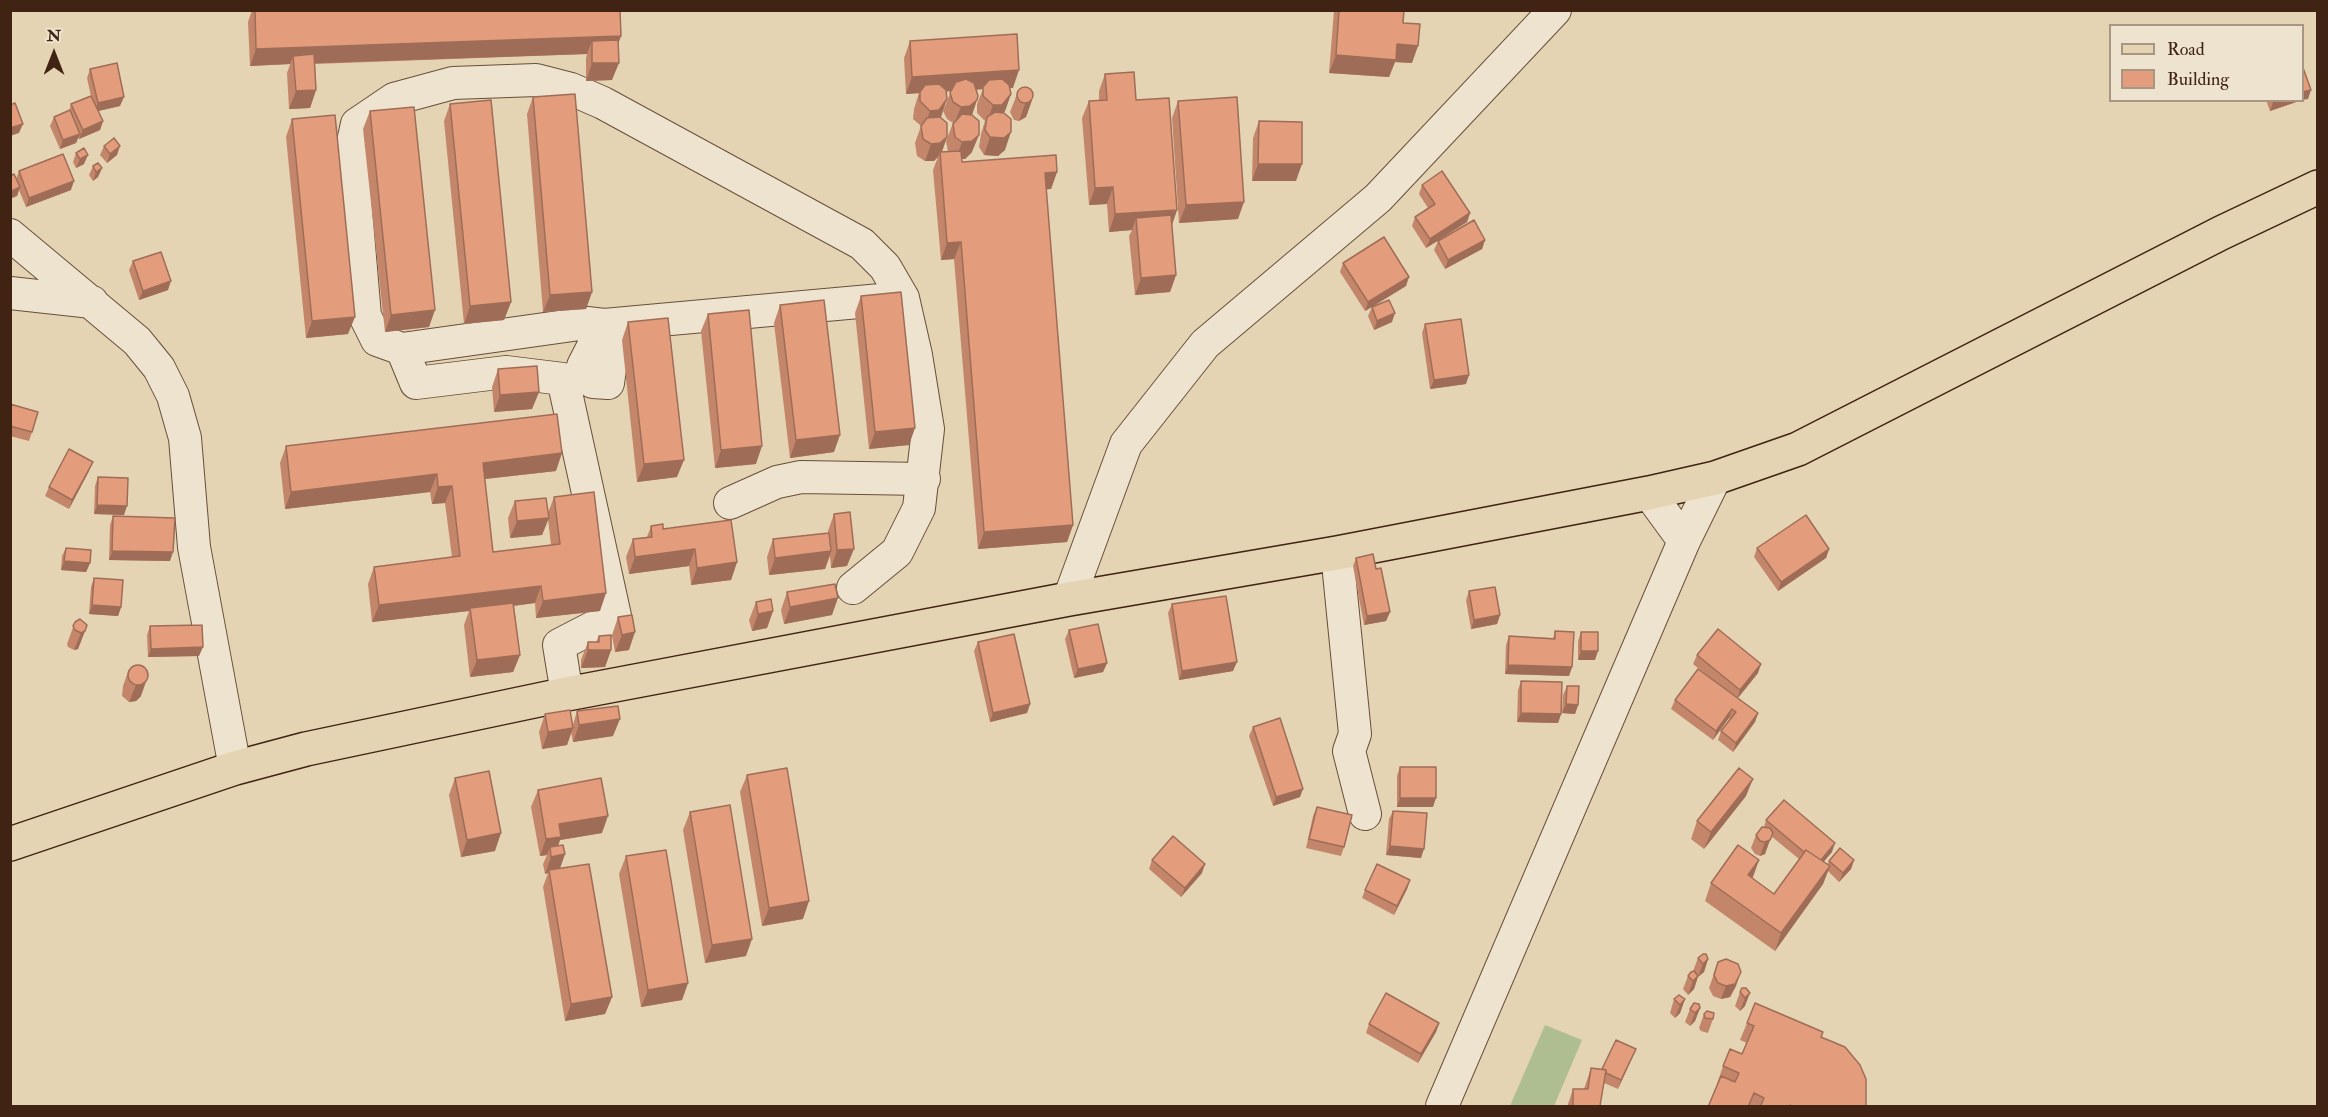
<!DOCTYPE html>
<style>
body{margin:0}
#map{position:relative;width:2328px;height:1117px;overflow:hidden;background:#e4d4b3;font-family:"IM FELL Double Pica",serif}
canvas{display:block}
.frame{position:absolute;inset:0;border:12px solid #402313;pointer-events:none}
.legend{position:absolute;left:2109px;top:24px;width:195px;height:78px;box-sizing:border-box;background:#ede3ce;border:2px solid #a89683;margin:0;padding:8px 10px;list-style:none;font-size:18px;color:#402313}
.legend li{display:flex;align-items:center;gap:12px;height:30px}
.legend b{width:30px;border:2px solid #a89683}
.north{position:absolute;left:24px;top:24px;width:60px;height:60px;-webkit-text-stroke:4px #ede3ce;paint-order:stroke;rotate:0deg;font-size:16px;font-weight:700;line-height:24px;text-align:center;color:#402313}
.north::after{content:'';display:block;margin:auto;width:21px;height:27px;background:#402313;clip-path:polygon(50% 0,100% 100%,50% 72%,0 100%)}
</style>
<div id="map">
<canvas width="2328" height="1117"></canvas>
<div class="frame"></div>
<ul class="legend">
<li><b style="height:8px;background:#e4d4b3"></b>Road</li>
<li><b style="height:16px;background:#e39c7c"></b>Building</li>
</ul>
<div class="north">N</div>
</div>
<script>
const ctx = document.querySelector('canvas').getContext('2d');
ctx.lineJoin = 'round';
function paint(path, color) { ctx.fillStyle = color; ctx.fill(path, 'evenodd'); }
const poly = rows => new Path2D(rows.map(r => 'M' + r).join(''));
function strokePath(path, color, width, dash) { ctx.strokeStyle = color; ctx.lineWidth = width; ctx.lineCap = dash ? 'butt' : 'round'; ctx.setLineDash(dash || []); ctx.stroke(path); }
const green = poly([
 [1545,1025,1582,1040,1554,1106,1510,1106]
]);
const minor = poly([
 [10,235,137,341,159,368,173,396,185,438,194,547,235,768],
 [10,293,92,302],
 [402,349,416,383,506,372,563,379,615,616,559,645,567,694],
 [1649,493,1684,541],
 [730,503,777,482,801,477,924,479],
 [1337,553,1355,734,1349,751,1365,814],
 [853,588,897,552,919,508,928,429,916,355,903,298,604,325,583,366,593,382,608,383,612,354,604,325,587,323,402,349,377,340,365,316,351,151,357,124,394,99,453,83,536,80,571,89,603,103,862,244,885,267,903,298],
 [1069,599,1126,444,1205,344,1378,198,1555,10],
 [1442,1106,1684,541,1715,478]
]);
const major = poly([
 [10,844,235,768,306,749,567,694,1069,599,1337,553,1649,493,1715,478,1798,449,2221,233,2318,187]
]);
const wall = poly([
 [252,10,620,10,621,36,618,43,612,80,586,81,586,58,587,54,315,64,316,90,310,108,289,109,287,73,290,64,250,66,248,22],
 [1334,10,1404,10,1403,23,1412,63,1395,62,1389,77,1329,73],
 [910,41,1013,88,1010,88,1011,94,1004,113,1005,150,998,156,984,155,979,147,981,134,985,121,977,113,977,104,983,89,976,90,978,96,972,115,972,152,965,159,962,159,962,162,1057,172,1051,189,1046,189,1073,525,1067,542,978,549,954,259,941,260,933,170,938,157,934,161,925,161,917,156,915,143,921,126,913,119,914,109,919,93,906,94,904,58],
 [951,91,943,111,947,119,953,123,946,141,948,152,942,152,947,137,941,117,946,92],
 [90,69,120,106,98,111,103,121,100,130,79,139,78,137,76,143,60,149,50,126,54,117,69,111,71,104,91,96,87,78],
 [1105,74,1136,100,1177,210,1172,224,1176,275,1170,292,1135,295,1129,236,1132,230,1109,232,1107,204,1089,205,1082,118,1089,101,1099,100,1099,91],
 [1019,89,1032,100,1026,117,1019,121,1014,120,1010,112],
 [533,97,592,292,586,309,543,312,527,114],
 [2266,100,2302,100,2270,111],
 [1178,101,1238,219,1179,223,1172,118],
 [450,104,511,302,504,320,464,324,444,121],
 [370,111,429,327,385,332,363,129],
 [292,119,348,334,306,338,286,137],
 [1259,121,1296,181,1252,181,1253,138],
 [104,146,117,155,107,163,100,155],
 [76,153,84,164,76,168,73,162],
 [93,166,102,168,98,177,93,181,89,175],
 [19,171,71,190,26,207,19,190,17,196,16,179],
 [1422,185,1470,213,1467,222,1440,239,1485,240,1482,249,1445,269,1434,250,1438,241,1426,248,1412,226,1415,217,1428,208,1419,194],
 [133,261,168,290,139,300,129,270],
 [1343,263,1406,286,1372,307,1392,322,1374,330,1368,316,1372,307,1365,311,1340,272],
 [861,296,909,445,869,449,855,313],
 [780,305,834,452,790,458,774,323],
 [708,314,756,464,715,468,701,331],
 [628,322,677,477,637,482,622,340],
 [1425,324,1466,384,1430,389,1422,333],
 [498,369,539,392,532,409,494,412,492,387],
 [10,404,32,432,29,441,10,436],
 [286,446,556,471,484,479,493,552,551,545,548,519,542,535,510,538,508,518,515,501,548,513,554,497,600,611,536,618,535,603,514,606,520,655,513,672,470,677,464,625,469,611,372,622,368,584,374,567,452,557,445,503,432,504,430,492,285,509,280,463],
 [89,471,69,509,45,496,49,487],
 [98,477,124,515,94,514,95,486],
 [834,514,847,566,831,568,830,556,825,569,769,575,767,557,773,539,828,533,828,531],
 [113,516,170,561,109,560,110,525],
 [651,526,663,529,737,562,731,580,691,585,689,566,629,574,626,557,633,539,647,537],
 [66,548,90,563,86,572,61,570,62,556],
 [1757,548,1829,549,1826,558,1778,591,1754,557],
 [1356,558,1376,569,1390,612,1386,621,1364,625,1353,566],
 [94,578,121,607,118,616,89,614,91,587],
 [1469,591,1500,615,1497,624,1471,629,1466,600],
 [787,592,832,615,784,624,781,610],
 [756,602,773,611,767,628,752,631,749,620],
 [1172,604,1233,671,1179,680,1168,613],
 [618,617,629,650,615,652,612,635],
 [75,622,87,625,78,649,74,650,68,647,67,644],
 [150,626,199,656,148,657,147,635],
 [1069,630,1107,663,1103,672,1074,678,1065,639],
 [1555,631,1572,667,1569,676,1505,674,1506,645,1509,636,1553,638],
 [1581,632,1595,660,1578,660,1578,641],
 [599,636,611,650,605,667,581,668,581,660,588,642,596,642],
 [978,642,1030,704,1027,713,990,722,974,651],
 [1697,655,1758,673,1738,698,1758,713,1755,722,1733,752,1718,740,1721,731,1730,719,1729,718,1713,740,1671,709,1675,700,1709,677,1693,664],
 [129,669,141,696,136,701,129,702,122,696,123,686],
 [1521,681,1561,714,1558,723,1517,722,1518,690],
 [1567,686,1578,705,1575,714,1562,713,1563,695],
 [577,711,613,736,573,742,571,732,567,745,542,749,539,732,545,714,573,725],
 [1253,727,1300,797,1273,806,1249,736],
 [1400,767,1433,807,1397,807,1397,776],
 [747,775,803,919,762,926,740,792],
 [455,778,495,851,461,857,449,795],
 [538,790,602,833,560,840,558,846,565,854,560,868,612,997,605,1014,565,1021,543,887,548,873,545,874,543,864,547,855,540,856,531,807],
 [1746,796,1704,849,1691,839,1697,821],
 [1317,807,1344,847,1341,856,1306,848,1313,816],
 [1393,811,1421,858,1386,855,1389,819],
 [690,812,746,956,705,963,683,830],
 [1766,820,1832,852,1823,862,1827,865,1829,861,1854,860,1851,869,1839,882,1828,871,1823,884,1775,951,1705,901,1711,883,1759,860,1752,878,1774,894,1799,859,1771,836,1765,854,1760,856,1755,854,1751,848,1756,835,1764,827],
 [626,856,688,983,682,1000,641,1007,619,874],
 [1152,860,1202,873,1181,897,1149,869],
 [1410,880,1407,889,1394,915,1362,898,1365,890],
 [1698,958,1708,959,1704,972,1698,977,1694,989,1688,995,1683,989,1688,976,1693,971],
 [1718,962,1736,986,1730,997,1721,999,1713,996,1709,988],
 [1746,988,1745,1006,1740,1011,1735,1006,1740,992],
 [1674,999,1685,999,1680,1013,1675,1018,1670,1013],
 [1700,1008,1695,1021,1690,1026,1685,1022,1690,1009],
 [1704,1014,1713,1019,1708,1033,1701,1031,1699,1028],
 [1439,1023,1436,1032,1418,1063,1366,1033,1369,1024],
 [1747,1023,1822,1037,1866,1107,1708,1107,1718,1084,1717,1084,1723,1066,1742,1054,1747,1043,1740,1040],
 [1636,1049,1618,1089,1604,1083,1600,1106,1604,1107,1567,1107,1573,1089,1584,1089,1591,1068,1602,1069]
]);
const shadedWall = poly([
 [621,36,615,53,592,41,587,54,294,64,293,56,290,64,250,66,256,49],
 [1397,44,1418,46,1412,63,1395,62,1389,77,1329,73,1336,55],
 [592,63,619,63,612,80,586,81],
 [1019,70,1013,88,983,89,983,87,983,89,906,94,912,77],
 [316,90,310,108,289,109,296,91],
 [2311,90,2308,99,2302,100,2302,92],
 [1011,94,1005,111,996,122,987,123,993,105],
 [124,97,120,106,94,112,98,103],
 [947,99,941,117,932,127,924,128,930,111],
 [977,100,971,118,954,124,961,107],
 [1032,100,1026,117,1019,121,1025,104],
 [2279,100,2302,100,2270,111,2273,102],
 [103,121,100,130,79,139,83,130],
 [23,124,19,133,10,136,10,128],
 [1011,132,1005,150,998,156,984,155,990,137],
 [80,134,76,143,60,149,63,140],
 [979,135,972,152,965,159,956,159,962,142],
 [947,137,941,154,940,152,938,157,934,161,925,161,931,144],
 [120,146,117,155,107,163,110,154],
 [88,155,84,164,76,168,80,159],
 [1258,164,1302,164,1296,181,1252,181],
 [102,168,98,177,93,181,96,172],
 [1057,172,1051,189,1038,190,1045,173],
 [74,181,71,190,26,207,29,198],
 [20,187,17,196,10,199,10,192],
 [1113,187,1107,204,1089,205,1095,188],
 [1244,202,1238,219,1179,223,1186,205],
 [1177,210,1171,228,1136,218,1132,230,1109,232,1115,214],
 [1470,213,1467,222,1426,248,1430,239],
 [1485,240,1482,249,1445,269,1448,260],
 [961,242,954,259,941,260,947,243],
 [1176,275,1170,292,1135,295,1141,278],
 [1409,277,1406,286,1365,311,1368,302],
 [171,281,168,290,139,300,143,291],
 [592,292,586,309,543,312,550,295],
 [511,302,504,320,464,324,470,306],
 [435,310,429,327,385,332,391,315],
 [1395,313,1392,322,1374,330,1377,321],
 [355,317,348,334,306,338,312,321],
 [1469,375,1466,384,1430,389,1434,380],
 [539,392,532,409,494,412,500,395],
 [915,428,909,445,869,449,875,432],
 [840,435,834,452,790,458,796,440],
 [762,446,756,464,715,468,721,450],
 [562,453,556,471,476,480,483,463],
 [684,460,677,477,637,482,644,464],
 [93,462,89,471,69,509,72,500],
 [437,474,430,492,285,509,291,492],
 [452,486,445,503,432,504,438,487],
 [97,505,127,506,124,515,94,514],
 [549,518,542,535,510,538,517,521],
 [1073,525,1067,542,978,549,984,532],
 [695,549,689,566,629,574,635,557],
 [854,549,847,566,831,568,837,550],
 [1829,549,1826,558,1778,591,1781,582],
 [112,551,173,552,170,561,109,560],
 [831,551,825,569,769,575,775,558],
 [64,561,90,563,86,572,61,570],
 [737,562,731,580,691,585,697,568],
 [541,586,535,603,471,611,470,608,469,611,372,622,379,605],
 [606,593,600,611,536,618,543,601],
 [838,598,832,615,784,624,790,607],
 [92,605,121,607,118,616,89,614],
 [773,611,767,628,752,631,758,614],
 [1390,612,1386,621,1364,625,1367,616],
 [1500,615,1497,624,1471,629,1474,620],
 [85,631,78,649,74,650,81,633],
 [635,632,629,650,615,652,622,635],
 [203,647,199,656,148,657,151,649],
 [588,650,611,650,605,667,581,668],
 [1581,651,1598,651,1595,660,1578,660],
 [520,655,513,672,470,677,477,660],
 [1237,662,1233,671,1179,680,1182,671],
 [1107,663,1103,672,1074,678,1078,669],
 [1761,664,1758,673,1737,699,1740,690],
 [1508,665,1572,667,1569,676,1505,674],
 [147,679,141,696,136,701,129,702,136,685],
 [1030,704,1027,713,990,722,993,713],
 [1566,704,1578,705,1575,714,1562,713],
 [1732,709,1729,718,1713,740,1716,731],
 [1521,713,1561,714,1558,723,1517,722],
 [1758,713,1755,722,1733,752,1736,743],
 [620,719,613,736,573,742,579,725],
 [573,728,567,745,542,749,548,732],
 [1753,779,1746,796,1704,849,1711,832],
 [1303,789,1300,797,1273,806,1276,797],
 [1400,798,1436,798,1433,807,1397,807],
 [608,816,602,833,560,840,555,854,550,847,547,855,540,856,546,839,559,824],
 [501,833,495,851,461,857,467,840],
 [1770,840,1765,854,1760,856,1765,842],
 [1835,843,1832,852,1815,872,1818,863],
 [1390,846,1424,849,1421,858,1386,855],
 [565,854,559,871,549,870,548,873,545,874,551,857],
 [1759,860,1753,877,1742,893,1748,875],
 [1854,860,1851,869,1839,882,1843,873],
 [1205,864,1202,873,1181,897,1185,888],
 [1830,866,1823,884,1775,951,1781,933],
 [1410,880,1407,889,1394,915,1397,906],
 [809,901,803,919,762,926,769,908],
 [752,939,746,956,705,963,712,945],
 [1708,959,1704,972,1698,977,1703,964],
 [1741,972,1736,986,1730,997,1721,999,1726,986],
 [1698,976,1694,989,1688,995,1693,981],
 [688,983,682,1000,641,1007,648,990],
 [1750,993,1745,1006,1740,1011,1745,998],
 [612,997,605,1014,565,1021,571,1004],
 [1685,999,1680,1013,1675,1018,1680,1005],
 [1700,1008,1695,1021,1690,1026,1695,1013],
 [1439,1023,1436,1032,1418,1063,1421,1054],
 [1636,1049,1632,1058,1618,1089,1621,1080]
]);
const building = poly([
 [255,10,620,10,621,36,256,49,255,10],
 [1339,10,1404,10,1403,23,1420,24,1418,46,1397,44,1396,60,1336,55,1339,10],
 [1017,34,1019,70,912,77,910,41,1017,34],
 [618,40,619,63,592,63,592,41,618,40],
 [314,54,316,90,296,91,293,56,314,54],
 [117,63,124,97,98,103,90,69,117,63],
 [2302,65,2311,90,2302,92,2302,65],
 [1134,72,1136,100,1169,98,1177,210,1115,214,1113,187,1095,188,1089,101,1107,100,1105,74,1134,72],
 [966,79,974,83,978,96,977,100,970,106,961,107,953,102,950,93,956,82,966,79],
 [1002,79,1009,85,1011,94,1002,105,993,105,983,96,983,87,989,80,1002,79],
 [939,84,946,90,947,99,939,110,930,111,920,101,920,92,925,85,939,84],
 '1017 95a8 8 0 1 1 16 0a8 8 0 1 1-16 0Z',
 [575,94,592,292,550,295,533,97,575,94],
 [91,96,103,121,83,130,71,104,91,96],
 [1237,97,1244,202,1186,205,1178,101,1237,97],
 [491,100,511,302,470,306,450,104,491,100],
 [15,103,23,124,10,128,10,105,15,103],
 [414,107,435,310,391,315,370,111,414,107],
 [70,110,80,134,63,140,54,117,70,110],
 [995,112,1004,113,1011,119,1011,132,1004,138,990,137,985,130,987,117,995,112],
 [962,114,972,115,979,121,979,135,972,141,962,142,955,137,953,124,962,114],
 [335,115,355,317,312,321,292,119,335,115],
 [940,117,947,123,947,137,940,143,931,144,923,139,921,126,927,118,940,117],
 [1259,121,1302,122,1302,164,1258,164,1259,121],
 [114,138,120,146,110,154,104,146,114,138],
 [84,148,88,155,80,159,76,153,84,148],
 [961,151,962,162,1056,155,1057,172,1045,173,1073,525,984,532,961,242,947,243,940,152,961,151],
 [63,154,74,181,29,198,19,171,63,154],
 [98,163,102,168,96,172,93,166,98,163],
 [1442,171,1470,213,1430,239,1415,217,1435,204,1422,185,1442,171],
 [14,174,20,187,10,192,10,176,14,174],
 [1171,215,1176,275,1141,278,1136,218,1171,215],
 [1474,220,1485,240,1448,260,1438,241,1474,220],
 [1384,237,1409,277,1368,302,1343,263,1384,237],
 [161,252,171,281,143,291,133,261,161,252],
 [901,292,915,428,875,432,861,296,901,292],
 [824,300,840,435,796,440,780,305,824,300],
 [1389,300,1395,313,1377,321,1372,307,1389,300],
 [749,310,762,446,721,450,708,314,749,310],
 [668,318,684,460,644,464,628,322,668,318],
 [1461,319,1469,375,1434,380,1425,324,1461,319],
 [537,366,539,392,500,395,498,369,537,366],
 [10,404,38,412,32,432,10,426,10,404],
 [557,414,562,453,483,463,493,552,560,544,554,497,594,492,606,593,543,601,541,586,379,605,374,567,460,556,452,486,438,487,437,474,291,492,286,446,557,414],
 [69,449,93,462,72,500,49,487,69,449],
 [98,477,128,478,127,506,97,505,98,477],
 [546,498,549,518,517,521,515,501,546,498],
 [850,512,854,549,837,550,834,514,850,512],
 [1806,515,1829,549,1781,582,1757,548,1806,515],
 [113,516,175,518,173,552,112,551,113,516],
 [731,520,737,562,697,568,695,549,635,557,633,539,652,537,651,526,663,524,663,529,731,520],
 [829,533,831,551,775,558,773,539,829,533],
 [66,548,91,550,90,563,64,561,66,548],
 [1373,554,1376,569,1381,568,1390,612,1367,616,1356,558,1373,554],
 [94,578,123,580,121,607,92,605,94,578],
 [835,584,838,598,790,607,787,592,835,584],
 [1495,587,1500,615,1474,620,1469,591,1495,587],
 [1226,596,1237,662,1182,671,1172,604,1226,596],
 [771,599,773,611,758,614,756,602,771,599],
 [513,603,520,655,477,660,470,608,513,603],
 [632,615,635,632,622,635,618,617,632,615],
 [80,619,87,625,85,631,81,633,75,630,73,626,75,622,80,619],
 [1098,624,1107,663,1078,669,1069,630,1098,624],
 [202,625,203,647,151,649,150,626,202,625],
 [1718,629,1761,664,1740,690,1697,655,1718,629],
 [1555,631,1574,632,1572,667,1508,665,1509,636,1555,639,1555,631],
 [1581,632,1598,632,1598,651,1581,651,1581,632],
 [1014,634,1030,704,993,713,978,642,1014,634],
 [611,635,611,650,588,650,588,642,599,642,599,636,611,635],
 '128 675a10 10 0 1 1 20 0a10 10 0 1 1-20 0Z',
 [1698,669,1758,713,1736,743,1721,731,1736,712,1732,709,1716,731,1675,700,1698,669],
 [1521,681,1562,682,1561,714,1521,713,1521,681],
 [1567,686,1579,686,1578,705,1566,704,1567,686],
 [618,706,620,719,579,725,577,711,618,706],
 [570,710,573,728,548,732,545,714,570,710],
 [1280,718,1303,789,1276,797,1253,727,1280,718],
 [1400,767,1436,767,1436,798,1400,798,1400,767],
 [787,768,809,901,769,908,747,775,787,768],
 [1739,768,1753,779,1711,832,1697,821,1739,768],
 [489,771,501,833,467,840,455,778,489,771],
 [601,778,608,816,559,824,561,837,546,839,538,790,601,778],
 [1784,800,1835,843,1821,860,1806,850,1804,852,1766,820,1784,800],
 [730,805,752,939,712,945,690,812,730,805],
 [1317,807,1352,815,1344,847,1309,839,1317,807],
 [1393,811,1427,813,1424,849,1390,846,1393,811],
 [1762,827,1770,828,1773,833,1770,840,1765,842,1760,841,1756,835,1762,827],
 [1173,836,1205,864,1185,888,1152,860,1173,836],
 [563,845,565,854,551,857,550,847,563,845],
 [1738,845,1759,860,1748,875,1774,894,1806,850,1830,866,1781,933,1711,883,1738,845],
 [1840,848,1854,860,1843,873,1829,861,1840,848],
 [666,850,688,983,648,990,626,856,666,850],
 [589,864,612,997,571,1004,549,870,589,864],
 [1377,864,1410,880,1397,906,1365,890,1377,864],
 [1703,954,1706,954,1708,959,1703,964,1698,958,1703,954],
 [1726,959,1738,964,1741,972,1735,984,1726,986,1718,983,1714,975,1718,962,1726,959],
 [1694,971,1698,976,1693,981,1688,976,1691,972,1694,971],
 [1742,988,1746,988,1750,993,1745,998,1740,992,1742,988],
 [1386,993,1439,1023,1421,1054,1369,1024,1386,993],
 [1679,995,1685,999,1680,1005,1674,999,1679,995],
 [1694,1003,1699,1004,1700,1008,1695,1013,1690,1009,1694,1003],
 [1755,1003,1823,1032,1821,1037,1845,1047,1860,1065,1866,1079,1866,1107,1793,1107,1790,1105,1789,1107,1760,1107,1764,1098,1754,1093,1748,1107,1708,1107,1721,1076,1735,1082,1739,1073,1723,1066,1730,1049,1742,1054,1754,1026,1747,1023,1755,1003],
 [1707,1011,1714,1013,1713,1019,1705,1018,1704,1014,1707,1011],
 [1616,1040,1636,1049,1621,1080,1606,1073,1606,1070,1602,1069,1616,1040],
 [1591,1068,1606,1070,1600,1106,1604,1107,1574,1107,1573,1105,1573,1089,1588,1089,1591,1068]
]);
paint(green, '#aebe91');
strokePath(minor, '#694f3b', 34);
strokePath(major, '#402313', 36);
strokePath(minor, '#ede3ce', 32);
strokePath(major, '#e4d4b3', 33);
paint(wall, '#c3866b');
paint(shadedWall, '#9f6d57');
paint(building, '#e39c7c');
strokePath(building, '#9f6d57', 1.5);
</script>
